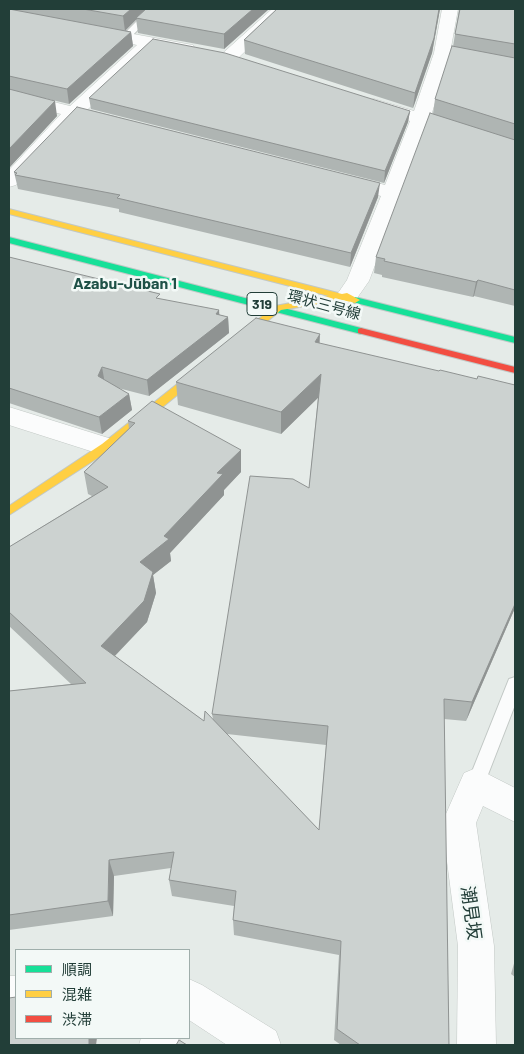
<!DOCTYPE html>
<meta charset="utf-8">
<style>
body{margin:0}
#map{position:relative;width:524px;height:1054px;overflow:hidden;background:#e5ebe8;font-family:Barlow,"Noto Sans JP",sans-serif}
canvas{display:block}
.frame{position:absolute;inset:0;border:10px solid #223e38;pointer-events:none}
.legend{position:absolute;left:15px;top:949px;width:175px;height:90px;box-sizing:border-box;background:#f3f9f7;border:1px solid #9faeab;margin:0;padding:6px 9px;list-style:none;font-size:15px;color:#223e38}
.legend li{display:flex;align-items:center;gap:10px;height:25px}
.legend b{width:25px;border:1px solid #9faeab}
</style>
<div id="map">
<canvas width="524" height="1054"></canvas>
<div class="frame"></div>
<ul class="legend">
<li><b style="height:6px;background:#16e098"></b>順調</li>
<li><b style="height:6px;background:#ffcf43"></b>混雑</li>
<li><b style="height:6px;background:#f24e42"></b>渋滞</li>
</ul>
</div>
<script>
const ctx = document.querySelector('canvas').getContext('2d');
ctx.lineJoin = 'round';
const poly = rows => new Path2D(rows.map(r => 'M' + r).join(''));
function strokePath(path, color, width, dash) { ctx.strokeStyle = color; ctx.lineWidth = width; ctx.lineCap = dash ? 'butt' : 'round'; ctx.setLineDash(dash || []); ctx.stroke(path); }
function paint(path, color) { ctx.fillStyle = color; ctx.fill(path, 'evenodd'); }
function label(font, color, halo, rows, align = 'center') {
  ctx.font = font + ' Barlow,"Noto Sans JP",sans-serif'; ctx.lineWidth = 5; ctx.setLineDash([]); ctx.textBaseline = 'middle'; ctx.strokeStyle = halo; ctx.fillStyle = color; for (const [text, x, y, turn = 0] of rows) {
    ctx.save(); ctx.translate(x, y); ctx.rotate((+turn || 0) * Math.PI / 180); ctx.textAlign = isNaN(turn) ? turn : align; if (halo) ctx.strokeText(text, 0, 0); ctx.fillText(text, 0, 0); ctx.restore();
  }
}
const lane = poly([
 [149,9,158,9,129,39,123,39,123,35,149,9],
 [515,677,515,705,482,790,476,793,470,790,467,784,509,679,515,677]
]);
const street = poly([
 [272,9,289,9,235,61,223,61,220,57,223,53,272,9],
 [442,9,458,9,450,53,431,116,515,142,515,154,427,127,369,281,355,301,347,303,339,301,336,296,347,280,381,196,336,184,333,180,336,176,343,174,385,185,410,121,368,108,365,104,368,100,374,99,414,111,434,53,442,9],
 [96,27,187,44,193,45,195,49,193,53,187,54,154,48,87,110,117,117,119,121,117,125,110,127,78,119,16,185,9,187,9,170,61,114,9,101,9,91,70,106,137,45,90,35,88,32,90,29,96,27],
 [9,407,115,440,119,447,115,454,106,456,9,425,9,407],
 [476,768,515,788,515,822,483,806,476,823,494,946,496,1045,457,1045,458,946,442,823,464,773,476,768],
 [9,976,16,976,16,1014,9,1014,9,976],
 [189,979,202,985,276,1031,281,1045,227,1045,189,1020,189,979],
 [141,1038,181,1038,178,1045,139,1045,141,1038]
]);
const fast = poly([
 [9,237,361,328,366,331,361,334,9,243,9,237],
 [355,297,515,337,515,343,352,302,350,300,355,297]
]);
const slow = poly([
 [9,209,342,294,347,293,360,300,355,303,342,300,281,310,110,450,9,515,9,506,102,444,275,306,329,296,9,214,9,209]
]);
const jam = poly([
 [361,328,515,367,515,373,358,333,358,329,361,328]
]);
const wall = poly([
 [9,9,269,9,224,49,138,33,136,19,125,30,131,32,133,46,69,104,44,98,57,116,9,168],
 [277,9,440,9,432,53,413,108,245,54,244,40],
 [459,9,515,9,515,306,474,296,473,297,382,277,382,275,374,273,376,257,433,114,435,99,453,47],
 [89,98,410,111,408,122,384,183,91,109],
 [14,172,378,197,350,267,119,212,119,209,18,189],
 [9,257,160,299,228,317,229,333,149,396,118,388,129,394,132,410,102,434,9,403],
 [319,343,515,608,466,721,444,719,449,1045,341,1045,334,1040,339,955,234,935,233,920,234,906,172,896,169,880,171,868,114,876,113,916,9,930,9,691,71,684,9,626,9,547,92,496,88,494,84,472,129,429,128,421,241,450,241,472,224,490,224,495,170,553,171,561,153,575,156,593,147,622,115,656,204,721,213,719,212,714,309,488,318,397,281,434,178,405,176,382],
 [227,734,326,745,319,830],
 [515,960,515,977,511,974]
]);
const shadedWall = poly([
 [131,9,147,9,125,31,123,16],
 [253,9,269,9,224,49,224,34],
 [439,9,440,9,432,53,413,108,415,93],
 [131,32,133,46,69,104,67,89],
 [55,101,57,116,9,168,9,149],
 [410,111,408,122,384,183,385,171],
 [380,183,378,197,350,267,351,253],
 [478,280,474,296,473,297,476,282],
 [219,310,220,323,228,317,229,333,149,396,147,380],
 [320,334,319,356,315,342],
 [102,367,105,384,98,376],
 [321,374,320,396,281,434,281,412],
 [129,394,132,410,102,434,99,417],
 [241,450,241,472,224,490,224,495,170,553,171,561,153,575,156,593,147,622,105,666,101,646,140,562,217,473],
 [515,604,515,608,466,721,472,702],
 [109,860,114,876,113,916,108,901],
 [89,1038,97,1038,96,1045,89,1045]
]);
const building = poly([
 [9,9,131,32,67,89,9,76,9,9],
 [83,9,131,9,123,16,83,9],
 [146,9,253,9,224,34,136,18,146,9],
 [277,9,439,9,434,38,415,93,244,40,277,9],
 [460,9,515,9,515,44,455,34,460,9],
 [153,39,225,53,410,111,385,171,89,98,153,39],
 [452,46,515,58,515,124,435,99,452,46],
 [9,89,55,101,9,149,9,89],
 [77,107,380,183,351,253,117,198,120,195,15,175,17,173,14,172,77,107],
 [430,113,515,140,515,290,478,280,476,282,384,261,385,259,376,257,430,113],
 [9,257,160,294,156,298,219,310,216,314,228,317,147,380,102,367,98,376,129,394,99,417,9,388,9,257],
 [256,318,320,334,315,342,439,371,440,370,477,379,478,376,515,385,515,604,472,702,444,699,449,1045,360,1045,337,1029,341,941,233,920,236,891,169,880,174,852,109,860,108,901,9,915,9,691,86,683,9,612,9,547,108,487,84,472,135,423,128,421,152,401,241,450,217,473,223,474,164,536,169,539,140,562,153,572,144,601,101,646,204,721,205,711,319,830,328,726,212,714,250,476,293,479,309,488,321,374,281,412,176,382,256,318],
 [16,997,16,1038,89,1038,89,1045,9,1045,9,998,16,997],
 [179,1040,187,1045,176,1045,179,1040]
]);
const shields = [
 [262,304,30]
];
const shieldNames = [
 ["319",262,304]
];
const streetNames = [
 ["環状三号線",324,305,15]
];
const neighbourhoodNames = [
 ["Azabu-Jūban 1",125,284]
];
const nearStreetnames = [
 ["潮見坂",471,913,82]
];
strokePath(lane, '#c2c8c5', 2);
strokePath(street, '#c2c8c5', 1);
strokePath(fast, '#c1c8c6', 2);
strokePath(slow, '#c1c8c6', 2);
strokePath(jam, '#c1c8c6', 2);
paint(lane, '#fbfcfc');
paint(street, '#fbfcfc');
paint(fast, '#16e098');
paint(slow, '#ffcf43');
paint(jam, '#f24e42');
paint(wall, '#afb5b3');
paint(shadedWall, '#8f9392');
paint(building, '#ccd2d0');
strokePath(building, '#8f9392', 1);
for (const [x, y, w] of shields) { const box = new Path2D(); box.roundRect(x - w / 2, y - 11.5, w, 23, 4); ctx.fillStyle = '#f3f9f7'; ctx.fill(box); strokePath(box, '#223e38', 1); }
label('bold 14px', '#223e38', null, shieldNames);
label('15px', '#223e38', '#f3f9f7', streetNames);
label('bold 16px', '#1e5147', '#f3f9f7', neighbourhoodNames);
label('18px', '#223e38', '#f3f9f7', nearStreetnames);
</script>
